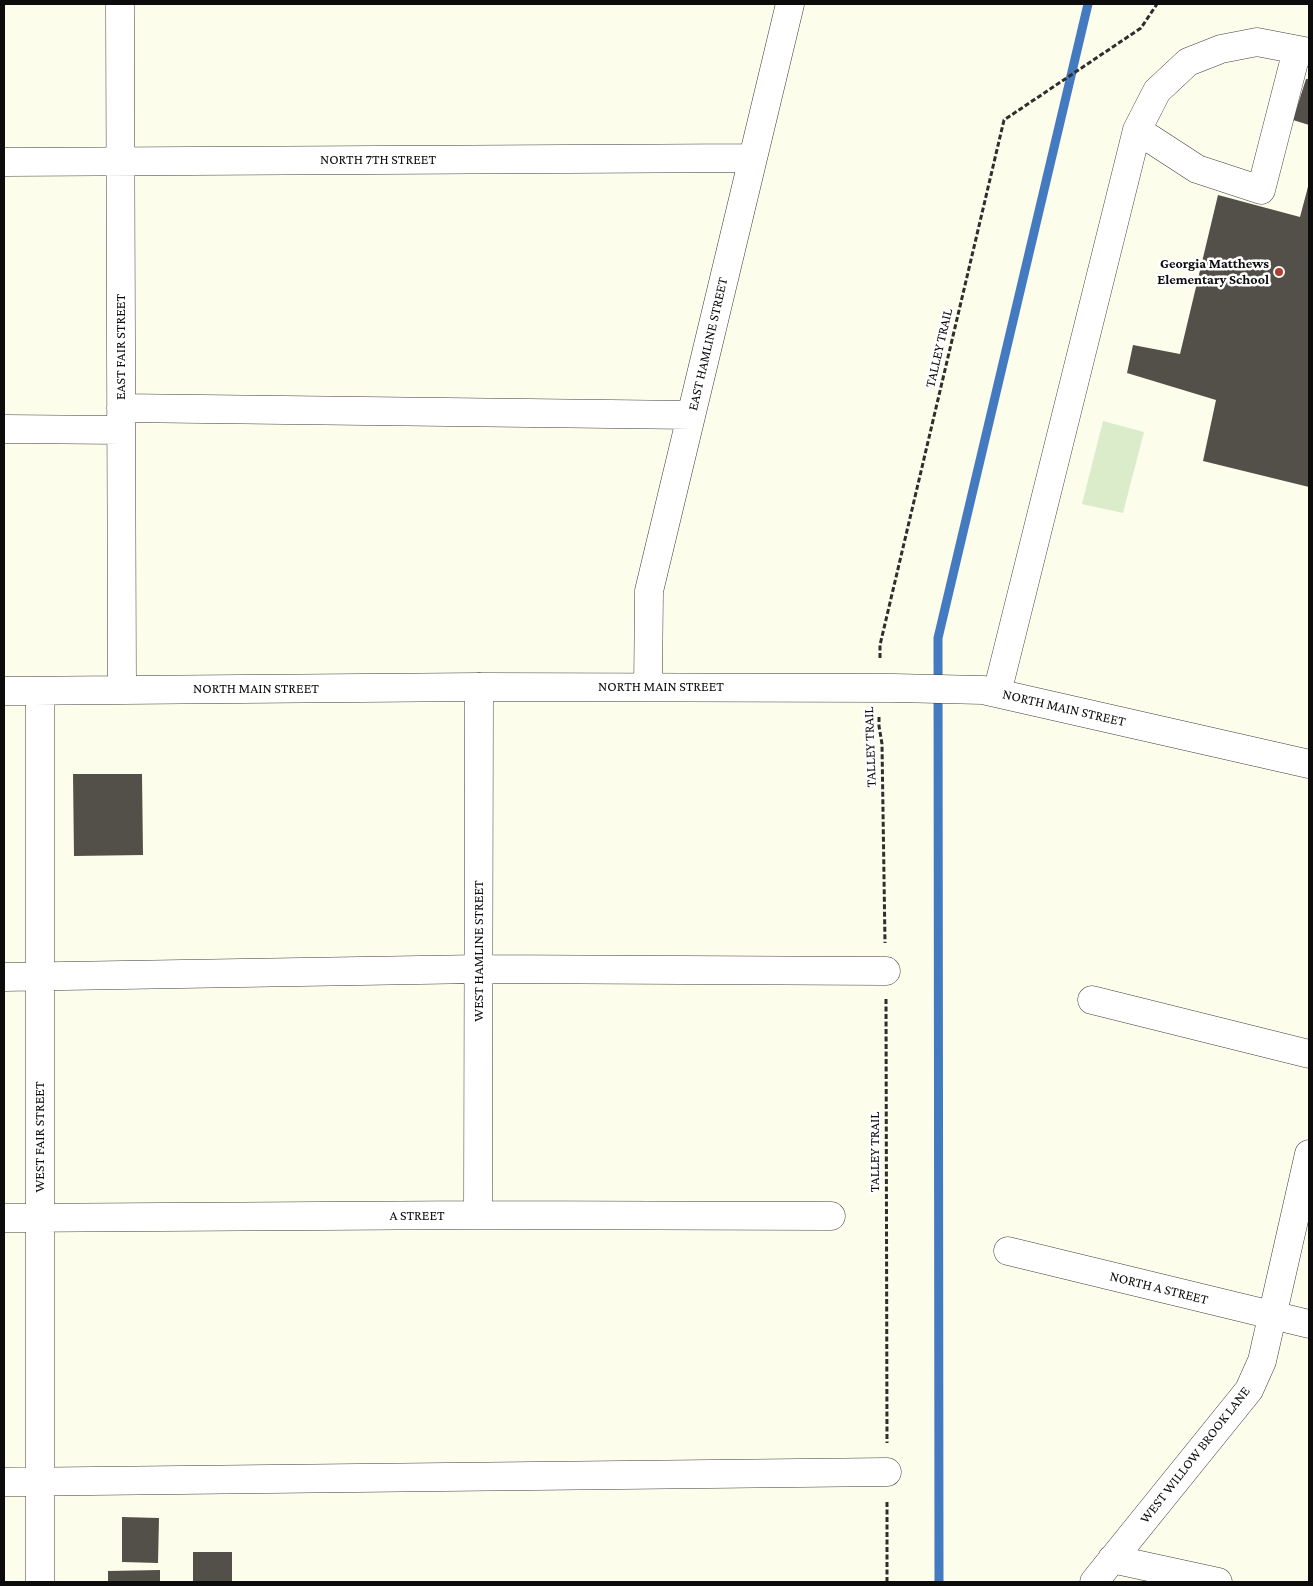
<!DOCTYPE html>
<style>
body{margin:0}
#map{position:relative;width:1313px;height:1586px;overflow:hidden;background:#fdfdec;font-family:"Crimson Pro",serif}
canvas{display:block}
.frame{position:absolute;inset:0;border:5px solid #0c0c0c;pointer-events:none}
</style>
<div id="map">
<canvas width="1313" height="1586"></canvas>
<div class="frame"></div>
</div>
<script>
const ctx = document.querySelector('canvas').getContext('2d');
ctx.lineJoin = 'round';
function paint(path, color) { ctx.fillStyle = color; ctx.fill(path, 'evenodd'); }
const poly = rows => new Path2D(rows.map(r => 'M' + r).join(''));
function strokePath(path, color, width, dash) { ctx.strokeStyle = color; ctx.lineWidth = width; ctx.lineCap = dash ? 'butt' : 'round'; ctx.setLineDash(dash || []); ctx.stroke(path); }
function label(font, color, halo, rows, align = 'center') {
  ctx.font = font + ' "Crimson Pro",serif'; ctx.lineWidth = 5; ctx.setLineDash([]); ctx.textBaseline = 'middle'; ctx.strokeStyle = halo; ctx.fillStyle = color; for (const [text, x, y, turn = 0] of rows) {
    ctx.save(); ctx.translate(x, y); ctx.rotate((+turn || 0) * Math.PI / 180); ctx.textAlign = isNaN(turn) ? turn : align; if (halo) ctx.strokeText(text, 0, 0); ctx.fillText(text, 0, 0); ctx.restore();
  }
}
const pitch = poly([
 [1103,421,1144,432,1123,513,1082,504]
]);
const stream = poly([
 [939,1582,938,638,1088,4]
]);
const building = poly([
 [1306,79,1309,79,1309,125,1293,120],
 [1309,183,1309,487,1203,461,1216,400,1127,373,1133,345,1180,354,1218,195,1300,217],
 [73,774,142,774,143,855,74,856],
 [122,1517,159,1518,158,1563,122,1562],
 [193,1552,232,1552,232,1582,193,1582],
 [160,1570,160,1582,108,1582,108,1571]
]);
const path = poly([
 [880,658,880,645,1004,120,1141,28,1157,4],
 [879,717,879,726,882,744,885,943],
 [886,999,887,1443],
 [887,1582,887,1502]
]);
const minor = poly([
 [120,4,122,690],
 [1137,130,1197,169,1261,190,1297,50],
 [4,162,753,158],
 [121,408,691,415],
 [4,429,121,430],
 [648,687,649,591,790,4],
 [4,691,479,687,894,688,983,690,1309,764],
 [40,691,40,1582],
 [997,693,1137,130,1157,91,1188,62,1221,49,1257,42,1309,52],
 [4,977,479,969,886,971],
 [1092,1000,1309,1054],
 [478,1215,479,687],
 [4,1218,478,1215,831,1216],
 [1008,1251,1309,1324],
 [4,1482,887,1472],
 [1112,1559,1218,1582],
 [1094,1582,1249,1390,1262,1361,1309,1154]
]);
const markers = [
 [1279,272,5,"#ae4031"]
];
const streetNames = [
 ["NORTH 7TH STREET",378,160],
 ["EAST HAMLINE STREET",708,344,-77],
 ["EAST FAIR STREET",121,347,-90],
 ["TALLEY TRAIL",939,348,-77],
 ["NORTH MAIN STREET",661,687],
 ["NORTH MAIN STREET",256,689],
 ["NORTH MAIN STREET",1064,708,13],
 ["TALLEY TRAIL",870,747,-92],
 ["WEST HAMLINE STREET",479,951,-90],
 ["WEST FAIR STREET",40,1137,-90],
 ["TALLEY TRAIL",875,1152,-90],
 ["A STREET",417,1216],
 ["NORTH A STREET",1159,1288,14],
 ["WEST WILLOW BROOK LANE",1195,1455,-52]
];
const poiNames = [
 ["Georgia Matthews",1269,264],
 ["Elementary School",1269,280]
];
paint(pitch, '#dbecca');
strokePath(stream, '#447ac0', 9);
paint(building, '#534f49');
strokePath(minor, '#3f3f3f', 29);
strokePath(path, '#2e2e2e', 3, [5, 2.5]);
strokePath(minor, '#fff', 28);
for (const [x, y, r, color] of markers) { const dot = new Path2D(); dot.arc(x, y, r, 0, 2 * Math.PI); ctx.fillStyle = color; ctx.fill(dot); strokePath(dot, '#fff', 2); }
label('14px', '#0c0c0c', '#fff', streetNames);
label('bold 14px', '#0c0c0c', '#fff', poiNames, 'right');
</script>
